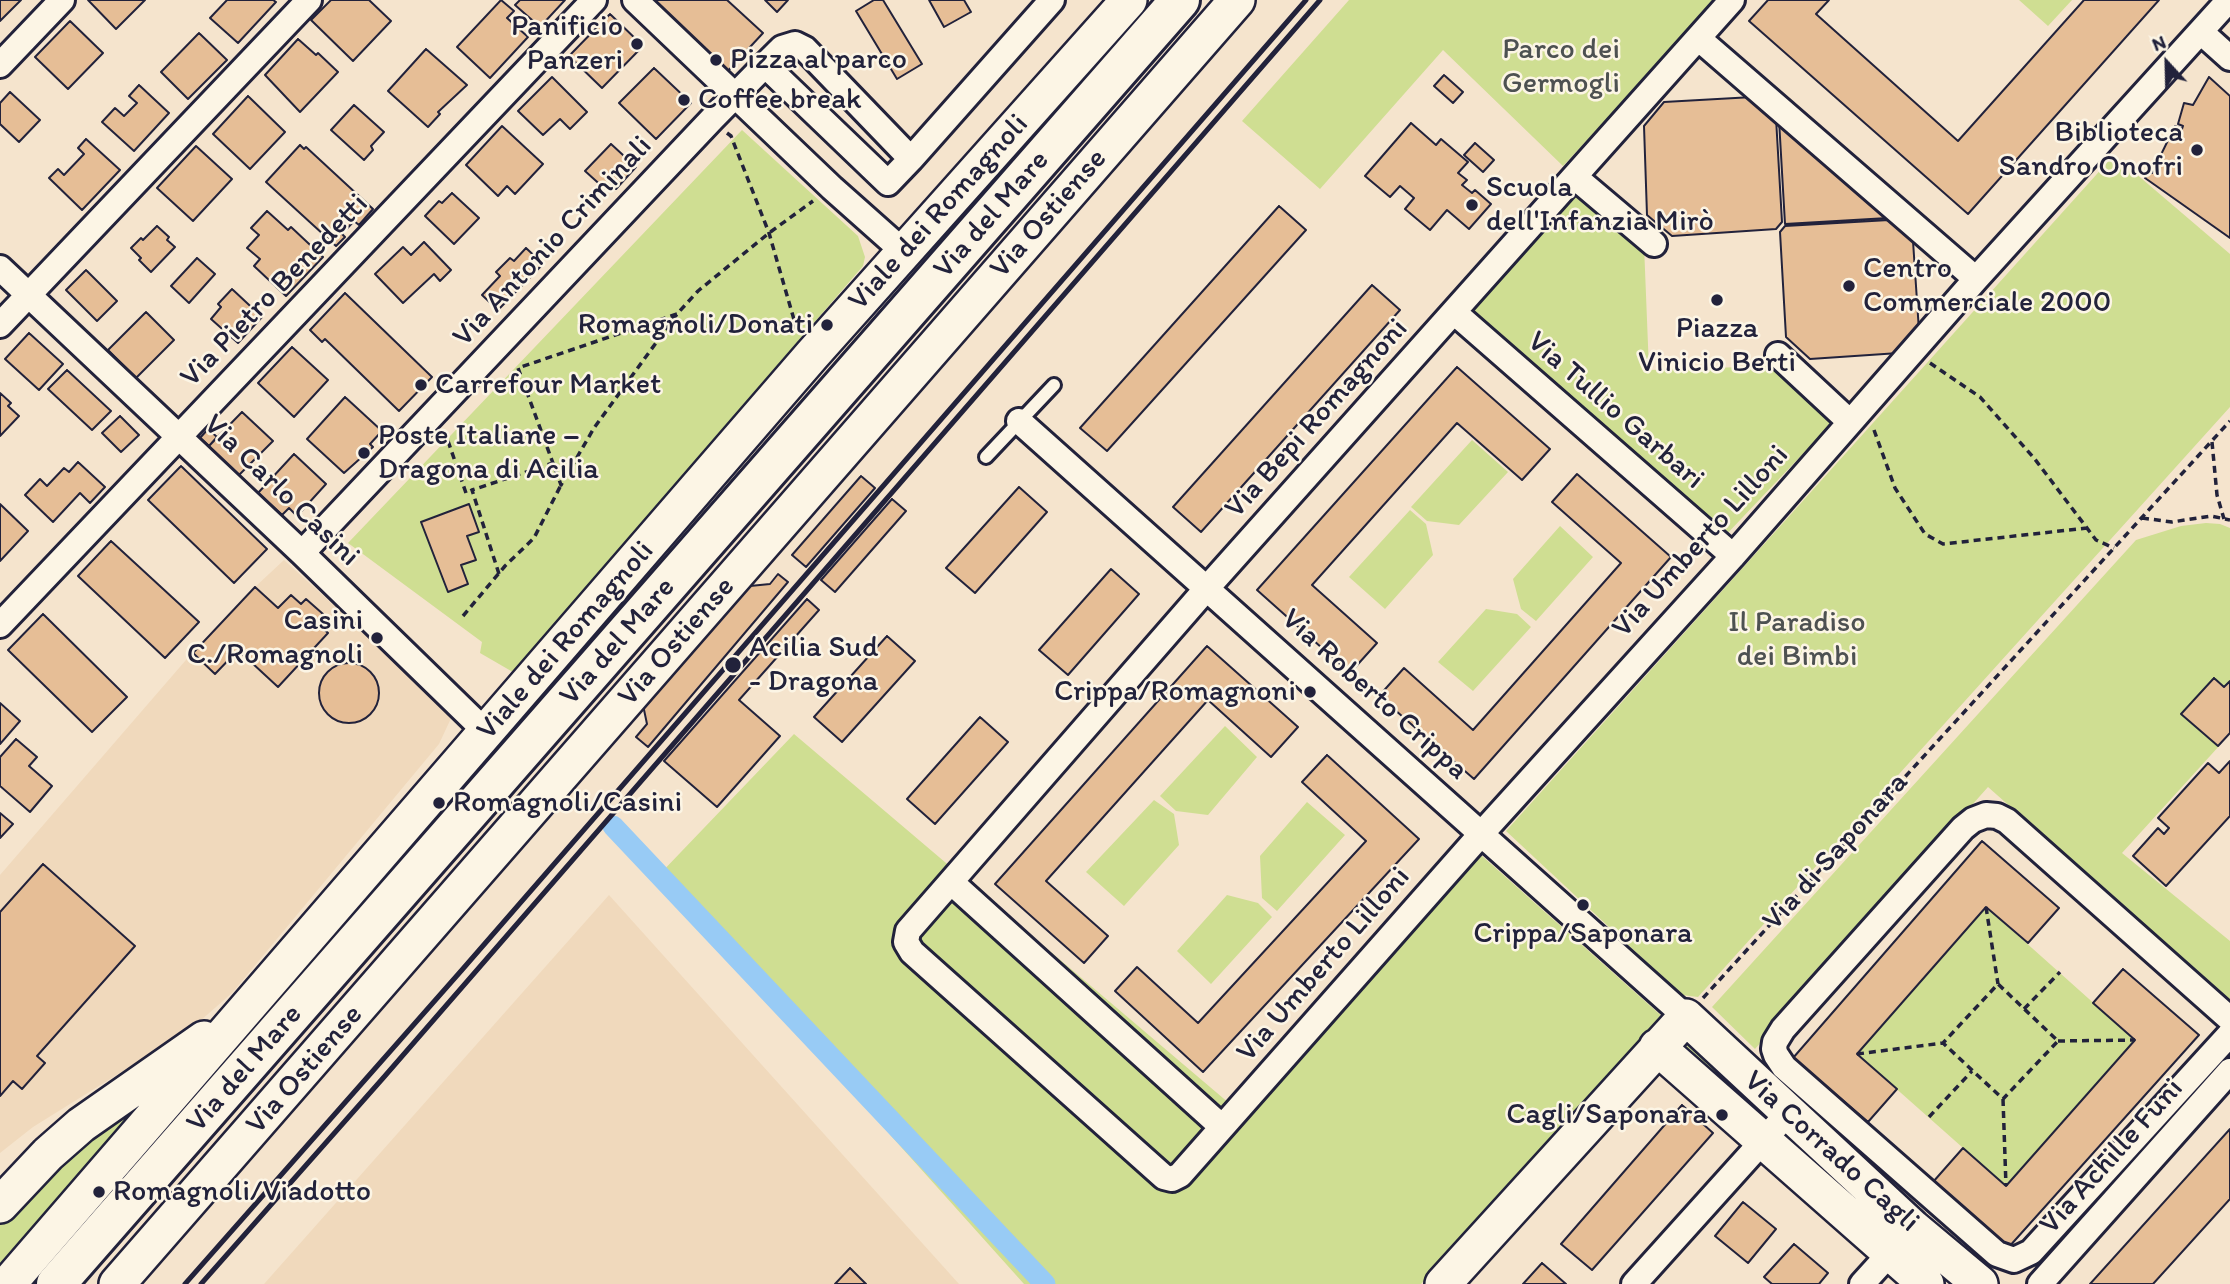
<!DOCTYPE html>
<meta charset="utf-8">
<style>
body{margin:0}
#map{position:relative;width:2230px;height:1284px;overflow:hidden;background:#f5e4cd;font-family:Itim,sans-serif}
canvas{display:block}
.north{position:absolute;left:2132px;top:28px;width:70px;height:70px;-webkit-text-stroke:5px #fcf5e5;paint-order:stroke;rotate:338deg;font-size:19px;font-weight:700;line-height:28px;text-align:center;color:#22223b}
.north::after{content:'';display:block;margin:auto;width:24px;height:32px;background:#22223b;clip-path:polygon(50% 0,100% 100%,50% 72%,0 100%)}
</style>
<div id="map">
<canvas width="2230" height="1284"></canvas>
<div class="north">N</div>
</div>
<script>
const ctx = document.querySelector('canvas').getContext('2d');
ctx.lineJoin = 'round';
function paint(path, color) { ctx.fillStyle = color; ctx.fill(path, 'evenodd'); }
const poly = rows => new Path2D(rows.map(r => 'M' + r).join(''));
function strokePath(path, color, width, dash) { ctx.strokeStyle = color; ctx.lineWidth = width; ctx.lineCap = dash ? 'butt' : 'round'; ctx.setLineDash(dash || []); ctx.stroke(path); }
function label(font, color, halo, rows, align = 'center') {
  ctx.font = font + ' Itim,sans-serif'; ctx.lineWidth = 5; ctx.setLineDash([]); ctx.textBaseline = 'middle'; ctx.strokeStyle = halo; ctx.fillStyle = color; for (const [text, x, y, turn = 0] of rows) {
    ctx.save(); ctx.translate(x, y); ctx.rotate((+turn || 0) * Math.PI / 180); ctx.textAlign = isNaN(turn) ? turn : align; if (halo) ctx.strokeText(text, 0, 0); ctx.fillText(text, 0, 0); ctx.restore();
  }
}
const built = poly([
 [284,560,453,714,439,744,232,993,192,1028,33,1127,0,1153,0,875,192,653,255,587],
 [609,895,959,1284,264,1284]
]);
const green = poly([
 [1349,0,1717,0,1563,166,1443,50,1320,189,1242,121],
 [2019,0,2072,0,2048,26],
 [742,130,858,236,865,257,863,266,667,493,518,675,480,653,482,642,348,543],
 [2114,155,2230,254,2230,407,1698,997,1682,995,1506,831],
 [1576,194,1644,245,1649,370,1772,366,1833,422,1724,537,1468,313],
 [1472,440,1508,472,1459,525,1427,521,1411,507],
 [1410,510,1426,524,1433,555,1385,609,1349,577],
 [2206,523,2220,524,2230,528,2230,734,2122,853,2230,941,2230,1001,1988,787,1755,1049,1712,1007,2136,540,2181,526],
 [1560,526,1593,557,1536,621,1521,609,1513,579],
 [1486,609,1517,614,1531,627,1473,691,1438,662],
 [1225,726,1257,757,1208,815,1176,811,1160,796],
 [794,734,1243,1115,1481,855,1665,1019,1421,1284,1024,1284,658,876],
 [1154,800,1174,814,1179,845,1124,906,1086,872],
 [1307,802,1345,835,1277,911,1262,898,1260,856],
 [1227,895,1258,903,1272,917,1211,984,1177,951],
 [1986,907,2135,1040,2006,1186,1857,1054],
 [1689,1043,1767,1111,1764,1117,1757,1118,1686,1053,1685,1048],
 [176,1068,0,1266,0,1217,36,1176]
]);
const canal = poly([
 [613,826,1045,1284]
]);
const building = poly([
 [0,0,21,0,0,21,0,0],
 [88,0,145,0,116,29,88,0],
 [227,0,273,0,276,2,238,43,210,18,227,0],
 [331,0,369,0,391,21,353,61,311,20,331,0],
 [501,0,514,11,507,18,528,37,490,78,457,47,501,0],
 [520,0,565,0,540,27,515,5,520,0],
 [646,0,727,0,763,33,726,73,646,0],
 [765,0,788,0,777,12,765,0],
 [874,0,883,0,922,64,897,79,856,11,874,0],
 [929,0,964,0,971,12,944,27,929,0],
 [1768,0,1829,0,1816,14,1958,141,2084,0,2159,0,1968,214,1749,21,1768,0],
 [610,14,643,46,602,88,569,56,610,14],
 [70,21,103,53,68,89,35,57,70,21],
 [199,33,227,60,188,99,161,72,199,33],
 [298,39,316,55,318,53,338,72,300,112,265,75,298,39],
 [426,49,467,85,438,112,440,114,428,127,388,91,426,49],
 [654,68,691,103,656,139,619,103,654,68],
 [1444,75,1463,92,1453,103,1434,86,1444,75],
 [552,77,587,112,570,129,560,119,543,135,518,111,552,77],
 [2209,77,2230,96,2230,238,2145,178,2150,171,2152,173,2175,126,2182,129,2183,126,2178,124,2184,103,2193,105,2209,77],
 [139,85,169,113,134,151,102,122,115,108,124,116,137,103,129,96,139,85],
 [10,92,40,120,19,142,0,124,0,103,10,92],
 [248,96,285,132,250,169,213,134,248,96],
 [1753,97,1776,118,1782,222,1776,229,1672,236,1647,215,1644,126,1664,102,1753,97],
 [354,105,384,132,371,146,373,150,364,160,331,130,354,105],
 [1779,120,1888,218,1785,224,1779,120],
 [1411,123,1436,145,1441,139,1468,162,1458,173,1467,180,1462,185,1472,193,1475,190,1491,204,1469,229,1447,210,1430,230,1405,209,1414,198,1400,186,1390,197,1365,176,1411,123],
 [502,126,543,164,515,194,507,186,498,196,466,165,502,126],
 [86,139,120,170,82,210,49,178,58,169,64,175,84,154,78,148,86,139],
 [1475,143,1494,160,1483,172,1464,155,1475,143],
 [611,144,636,167,616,189,605,189,585,171,611,144],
 [300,145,304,149,306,147,373,209,359,225,354,221,342,234,345,237,336,246,266,182,300,145],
 [196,146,232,179,193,221,157,188,196,146],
 [452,193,479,218,454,244,425,216,439,201,442,203,452,193],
 [1279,206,1306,230,1107,451,1080,428,1279,206],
 [267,211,288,230,291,227,323,257,286,296,254,266,260,259,247,248,259,235,251,228,267,211],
 [1889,220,1913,241,1919,331,1899,353,1810,359,1786,337,1780,232,1785,226,1889,220],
 [157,226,169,237,167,240,175,247,151,272,139,260,141,258,131,248,141,238,143,240,157,226],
 [424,242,451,270,440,281,434,274,403,303,375,274,403,247,411,255,424,242],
 [526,248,543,264,498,310,482,295,500,276,496,272,510,258,514,261,526,248],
 [197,258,215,274,189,303,171,286,197,258],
 [86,270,117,301,97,321,66,290,86,270],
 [1372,285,1400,310,1201,532,1173,507,1372,285],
 [232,289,262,317,238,343,211,319,221,307,218,304,232,289],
 [345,293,432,377,399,411,325,339,322,342,310,330,345,293],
 [146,312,174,340,136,378,108,350,146,312],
 [29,333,63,364,39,390,5,359,29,333],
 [292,347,328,380,294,417,258,383,292,347],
 [1457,367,1550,449,1522,480,1457,423,1312,585,1377,643,1350,673,1257,590,1457,367],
 [67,370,111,411,92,430,48,389,67,370],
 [0,393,11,403,8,406,19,416,0,436,0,393],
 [345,397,382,431,370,444,373,447,344,473,307,439,345,397],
 [242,412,273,441,236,478,206,449,242,412],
 [120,416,139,435,121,452,102,433,120,416],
 [208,429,217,437,209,446,200,438,208,429],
 [294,454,326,484,297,516,289,508,282,515,258,493,294,454],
 [78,462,105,487,90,503,80,493,53,522,25,495,40,479,47,486,64,468,69,472,78,462],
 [181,466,267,549,234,583,148,500,181,466],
 [1577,474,1671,557,1474,779,1379,696,1404,668,1473,730,1621,563,1552,502,1577,474],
 [861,476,875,488,806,567,792,555,861,476],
 [1019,487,1047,512,975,593,946,568,1019,487],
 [892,499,906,511,835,592,821,580,892,499],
 [0,504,28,531,0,561,0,504],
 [469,504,479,532,467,536,476,560,461,565,468,584,448,592,421,522,469,504],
 [111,541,199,622,165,658,78,576,111,541],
 [1111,569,1139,594,1068,675,1039,650,1111,569],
 [778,574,788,582,648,747,636,737,647,724,643,705,750,586,770,584,778,574],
 [255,587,278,608,291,595,301,604,306,599,323,614,316,622,328,633,278,687,238,650,215,674,193,653,255,587],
 [807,599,819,610,739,700,780,736,717,807,664,761,807,599],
 [43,614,127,697,92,732,8,650,43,614],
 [887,636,915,661,842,742,814,717,887,636],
 [1207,646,1298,727,1271,757,1208,700,1046,881,1108,936,1084,963,995,884,1207,646],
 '319 693a30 30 0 1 1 60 0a30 30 0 1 1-60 0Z',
 [2214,678,2224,687,2230,681,2230,733,2218,746,2181,714,2214,678],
 [0,703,20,721,0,744,0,703],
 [980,717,1008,742,935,824,907,799,980,717],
 [16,739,37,757,29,766,52,786,30,812,0,786,0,757,16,739],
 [1327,755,1419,839,1203,1072,1115,991,1137,967,1198,1023,1366,841,1302,782,1327,755],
 [2230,761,2230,816,2166,886,2133,856,2158,828,2164,834,2169,828,2158,818,2208,763,2219,773,2230,761],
 [0,813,13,824,0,838,0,813],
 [1982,841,2059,908,2028,943,1986,907,1857,1054,1897,1089,1868,1122,1793,1058,1982,841],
 [43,864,135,946,37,1056,45,1063,22,1089,13,1081,0,1096,0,912,43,864],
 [2123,969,2199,1035,2008,1248,1933,1182,1963,1148,2006,1186,2135,1040,2093,1003,2123,969],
 [1682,1105,1713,1133,1592,1270,1561,1244,1682,1105],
 [2230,1129,2230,1199,2153,1284,2090,1284,2230,1129],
 [1743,1202,1776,1229,1748,1263,1715,1236,1743,1202],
 [1794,1244,1828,1273,1819,1284,1772,1284,1764,1277,1794,1244],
 [1542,1263,1566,1284,1523,1284,1542,1263],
 [850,1268,866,1284,835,1284,850,1268]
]);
const path = poly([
 [727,133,731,136,769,233,797,330],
 [677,314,518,368,561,485,594,428,677,314,698,291,769,233,813,201],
 [1930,363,1980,397,2034,458,2096,540,2114,548],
 [1874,430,1895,488,1925,534,1943,544,2087,528],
 [448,441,466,493,472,490],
 [2212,442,2217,495,2224,519],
 [2142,518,2172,522,2211,516,2230,520],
 [499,574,472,490,553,463],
 [463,616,505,566,534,538,561,485],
 [1986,907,1998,984],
 [1703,998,2230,421],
 [2024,1009,2060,972],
 [2058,1041,2135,1040],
 [1857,1054,1943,1043,2003,1099,2058,1041,1998,984,1943,1043],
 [2003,1099,2006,1186],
 [1929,1117,1972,1071]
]);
const lane = poly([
 [986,457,1054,385]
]);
const street = poly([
 [635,0,832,188,904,252],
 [1732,0,1207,588,908,931,906,942,912,952,1164,1177,1172,1179,1180,1175,1482,833,1733,556,1976,279,2229,0],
 [2201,32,2230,58],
 [1698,38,1976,279],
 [0,65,62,0],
 [911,159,1052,0],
 [1576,178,1654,244],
 [0,268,302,553,487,733],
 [1455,313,1733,556],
 [0,325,309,0],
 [1778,355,1850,422],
 [1019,421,1686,1017],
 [302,553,712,119,765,65,782,48,795,44,805,49,911,159,888,183,765,65],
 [0,625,594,0],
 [951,882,1222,1127],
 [2230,1019,2007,821,1997,816,1986,815,1973,820,1963,828,1783,1029,1775,1042,1774,1049,1776,1055,1784,1067,1997,1254,2014,1260,2031,1252,2230,1034],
 [1634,1284,1788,1113],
 [1862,1284,1891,1252],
 [2040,1284,2230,1071]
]);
const secondary = poly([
 [1657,1047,1926,1284],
 [0,1205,48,1154,81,1125,204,1039],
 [8,1284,812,355,1129,0],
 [117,1284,1237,0],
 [1443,1284,1686,1017,1913,1228,1980,1284]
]);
const primary = poly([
 [56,1284,1180,0]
]);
const rail = poly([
 [185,1284,461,971,1306,0],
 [201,1284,384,1077,1320,0]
]);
const markers = [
 [637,44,7,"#22223b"],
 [716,60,7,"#22223b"],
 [684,100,7,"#22223b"],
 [2197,150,7,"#22223b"],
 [1472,205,7,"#22223b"],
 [1849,286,7,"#22223b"],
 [1717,300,7,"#22223b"],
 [827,325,7,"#22223b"],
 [421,385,7,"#22223b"],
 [364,453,7,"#22223b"],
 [377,638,7,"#22223b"],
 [733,665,9,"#22223b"],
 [1310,692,7,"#22223b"],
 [439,803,7,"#22223b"],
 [1583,905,7,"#22223b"],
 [1722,1115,7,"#22223b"],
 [99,1192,7,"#22223b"]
];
const poiNames = [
 ["Panificio",623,27,"right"],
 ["Panzeri",623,61,"right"],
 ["Pizza al parco",730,60],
 ["Coffee break",698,100],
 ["Biblioteca",2183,133,"right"],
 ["Sandro Onofri",2183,167,"right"],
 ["Scuola",1486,188],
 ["dell'Infanzia Mirò",1486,222],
 ["Centro",1863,269],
 ["Commerciale 2000",1863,303],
 ["Romagnoli/Donati",813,325,"right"],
 ["Piazza",1717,329,"center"],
 ["Vinicio Berti",1717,363,"center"],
 ["Carrefour Market",435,385],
 ["Poste Italiane –",378,436],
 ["Dragona di Acilia",378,470],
 ["Casini",363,621,"right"],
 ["C./Romagnoli",363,655,"right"],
 ["Acilia Sud",749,648],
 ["- Dragona",749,682],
 ["Crippa/Romagnoni",1296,692,"right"],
 ["Romagnoli/Casini",453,803],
 ["Crippa/Saponara",1583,934,"center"],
 ["Cagli/Saponara",1708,1115,"right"],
 ["Romagnoli/Viadotto",113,1192]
];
const parkNames = [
 ["Parco dei",1561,50],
 ["Germogli",1561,84],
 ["Il Paradiso",1797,623],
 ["dei Bimbi",1797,657]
];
const streetNames = [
 ["Viale dei Romagnoli",939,213,-48],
 ["Via Ostiense",1049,214,-49],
 ["Via del Mare",992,215,-49],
 ["Via Antonio Criminali",553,242,-47],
 ["Via Pietro Benedetti",275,291,-46],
 ["Via Tullio Garbari",1615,411,41],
 ["Via Bepi Romagnoni",1317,419,-48],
 ["Via Carlo Casini",281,491,44],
 ["Via Umberto Lilloni",1701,542,-48],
 ["Viale dei Romagnoli",566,641,-49],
 ["Via del Mare",618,642,-49],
 ["Via Ostiense",677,642,-49],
 ["Via Roberto Crippa",1374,695,42],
 ["Via di Saponara",1836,852,-48],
 ["Via Umberto Lilloni",1324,965,-49],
 ["Via del Mare",245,1069,-49],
 ["Via Ostiense",305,1070,-49],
 ["Via Corrado Cagli",1831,1152,42],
 ["Via Achille Funi",2112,1157,-48]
];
paint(built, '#f0d9bc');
paint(green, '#cfde92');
strokePath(canal, '#98cbf5', 21);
paint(building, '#e6be96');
strokePath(building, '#22223b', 2);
strokePath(lane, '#22223b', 18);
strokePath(street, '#22223b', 30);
strokePath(secondary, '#22223b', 40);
strokePath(primary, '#22223b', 44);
strokePath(path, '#22223b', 3.5, [7, 5]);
strokePath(lane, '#fcf5e5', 12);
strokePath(street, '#fcf5e5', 24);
strokePath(secondary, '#fcf5e5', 35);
strokePath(primary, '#fcf5e5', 38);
strokePath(rail, '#22223b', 5);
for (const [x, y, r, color] of markers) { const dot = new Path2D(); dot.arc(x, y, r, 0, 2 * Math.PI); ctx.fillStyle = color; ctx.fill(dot); strokePath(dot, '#fcf5e5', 2.5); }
label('30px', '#22223b', '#fcf5e5', poiNames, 'left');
label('30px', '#4d5151', '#fcf5e5', parkNames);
label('30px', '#22223b', '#fcf5e5', streetNames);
</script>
